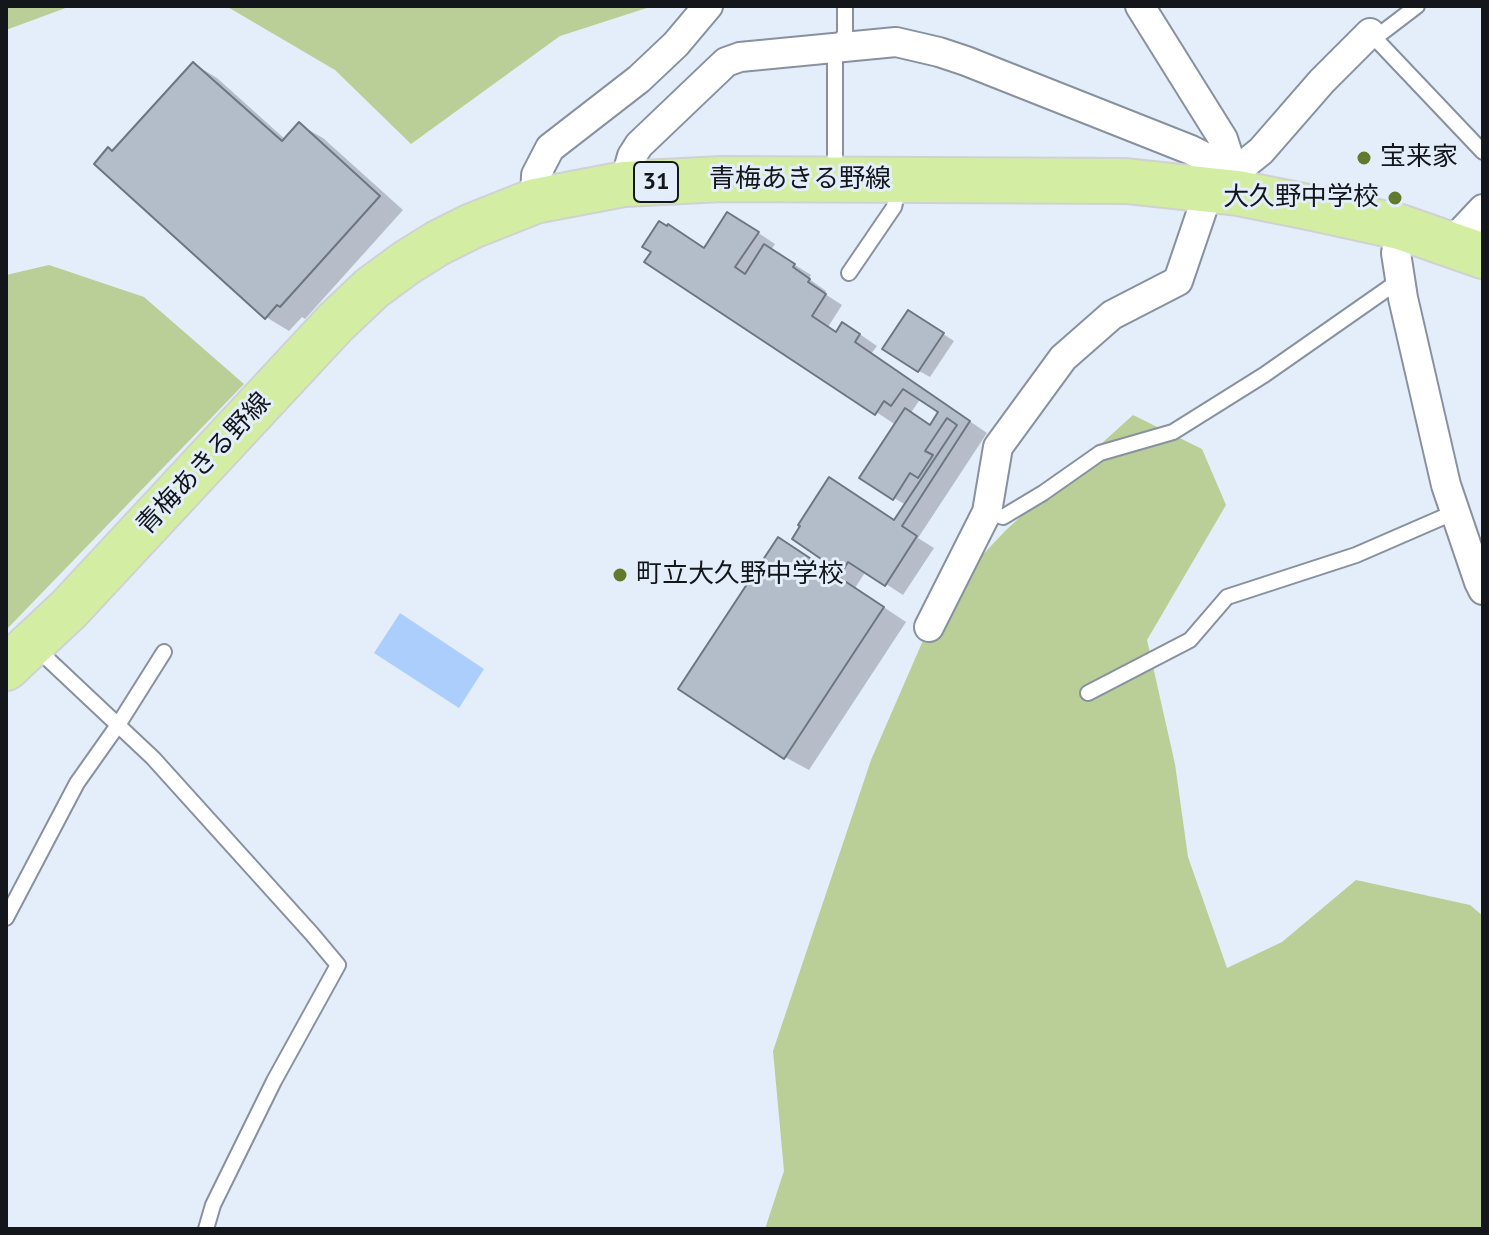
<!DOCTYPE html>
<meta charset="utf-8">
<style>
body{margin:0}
#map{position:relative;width:1489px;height:1235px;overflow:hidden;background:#e4edfa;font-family:"PT Sans",sans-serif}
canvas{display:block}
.frame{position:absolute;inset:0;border:8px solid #13171b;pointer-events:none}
</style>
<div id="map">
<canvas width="1489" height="1235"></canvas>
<div class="frame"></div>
</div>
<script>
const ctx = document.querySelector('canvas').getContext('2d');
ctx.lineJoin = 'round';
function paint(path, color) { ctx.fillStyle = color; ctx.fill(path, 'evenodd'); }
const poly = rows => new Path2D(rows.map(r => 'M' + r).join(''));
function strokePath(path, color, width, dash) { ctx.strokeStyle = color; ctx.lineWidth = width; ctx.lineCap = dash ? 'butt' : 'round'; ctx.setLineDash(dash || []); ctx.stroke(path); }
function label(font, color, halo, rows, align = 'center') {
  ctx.font = font + ' "PT Sans","Noto Sans JP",sans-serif'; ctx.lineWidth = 6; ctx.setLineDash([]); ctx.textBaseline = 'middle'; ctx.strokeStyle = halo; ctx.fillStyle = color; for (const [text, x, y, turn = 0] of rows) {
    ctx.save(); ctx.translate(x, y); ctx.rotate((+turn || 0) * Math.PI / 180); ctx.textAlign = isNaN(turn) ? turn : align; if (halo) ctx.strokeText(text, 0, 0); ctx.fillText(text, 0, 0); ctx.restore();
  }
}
const green = poly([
 [6,6,71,6,6,30],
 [226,6,653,6,560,36,411,144,335,70],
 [49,265,144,297,244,384,6,630,6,275],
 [1133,415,1202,449,1226,505,1147,640,1175,764,1188,857,1227,968,1282,942,1356,880,1470,905,1483,916,1483,1229,765,1229,784,1171,773,1051,871,760,941,599,1006,530]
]);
const water = poly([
 [400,613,484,669,459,708,374,653]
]);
const shadow = poly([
 [194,64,217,78,286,140,300,125,323,138,403,210,305,319,302,317,289,331,266,317,114,153],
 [745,224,775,244,771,250,811,275,809,279,826,291,825,294,842,305,828,327,837,334,843,325,861,335,877,346,871,354,987,433,918,538,934,548,903,595,866,571,855,588,906,622,809,770,785,757,823,567,827,560,896,522,906,505,894,498,896,425,647,262,705,249],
 [921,398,941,411,931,426,910,414],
 [920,319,954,341,930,377,919,371]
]);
const building = poly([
 [193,62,282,141,299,122,380,196,280,307,277,305,265,319,94,164,108,147,112,151,193,62],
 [727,212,759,232,735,267,745,274,764,244,795,264,793,267,810,279,808,282,826,294,812,316,836,332,842,322,860,334,855,342,970,421,902,526,917,536,885,586,848,562,839,577,821,565,824,561,792,539,800,526,798,525,829,477,894,520,957,425,947,418,925,451,933,455,918,478,910,473,893,500,859,478,905,408,930,425,938,412,903,389,891,406,884,401,875,415,644,262,651,252,642,247,659,221,667,226,668,224,704,248,727,212],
 [908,310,944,333,918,372,882,349,908,310],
 [778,537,884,607,784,759,678,689,778,537]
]);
const service = poly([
 [1370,33,1483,152],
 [1375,38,1417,6],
 [835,174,835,60,836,47,845,34,845,6],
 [849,273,894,207,900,184],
 [987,512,1003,517,1043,493,1100,453,1173,432,1264,375,1400,280],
 [35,647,153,758,312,934,338,965,274,1081,213,1205,206,1229],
 [1088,693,1190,640,1227,597,1356,555,1455,512],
 [6,918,77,783,118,725,164,652]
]);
const minor = poly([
 [1140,6,1223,139,1236,179],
 [624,184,632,156,639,145,726,62,740,57,896,42,939,52,966,61,1191,150,1235,172,1261,151,1322,81,1370,33],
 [535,201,536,175,550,148,639,79,676,44,708,6],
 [1400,227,1396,253,1403,298,1446,485,1479,582,1483,590],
 [1450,244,1483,209],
 [929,627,987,512,998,447,1063,358,1112,315,1178,281,1209,190]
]);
const primary = poly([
 [6,668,69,609,336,322,372,288,406,263,438,243,472,226,535,201,624,184,722,179,1126,181,1238,193,1313,208,1400,227,1483,256]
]);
const markers = [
 [1364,158,8,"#607a2e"],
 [1395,198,8,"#607a2e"],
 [620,575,8,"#607a2e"]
];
const shields = [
 [656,182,44]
];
const shieldNames = [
 ["31",656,182]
];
const poiNames = [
 ["宝来家",1380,158],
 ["大久野中学校",1379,198,"right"],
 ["町立大久野中学校",636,575]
];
const streetNames = [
 ["青梅あきる野線",800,180],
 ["青梅あきる野線",204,464,-47]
];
paint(green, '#b9cf97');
paint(water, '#abcefd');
paint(shadow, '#0003');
paint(building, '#b3bdc9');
strokePath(building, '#6d7580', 2);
strokePath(service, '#88919d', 18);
strokePath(minor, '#88919d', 32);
strokePath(primary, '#d0d1d1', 48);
strokePath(service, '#fff', 14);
strokePath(minor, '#fff', 28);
strokePath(primary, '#d3eea3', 44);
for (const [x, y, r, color] of markers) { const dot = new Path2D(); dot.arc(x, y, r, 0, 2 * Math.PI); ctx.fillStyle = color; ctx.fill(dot); strokePath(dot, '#e4edfa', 3); }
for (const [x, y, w] of shields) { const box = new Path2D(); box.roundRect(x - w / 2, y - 20, w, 40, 6); ctx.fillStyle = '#e4edfa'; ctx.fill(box); strokePath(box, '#13171b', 2); }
label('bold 24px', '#13171b', null, shieldNames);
label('26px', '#13171b', '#e4edfa', poiNames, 'left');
label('26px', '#13171b', '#e4edfa', streetNames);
</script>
